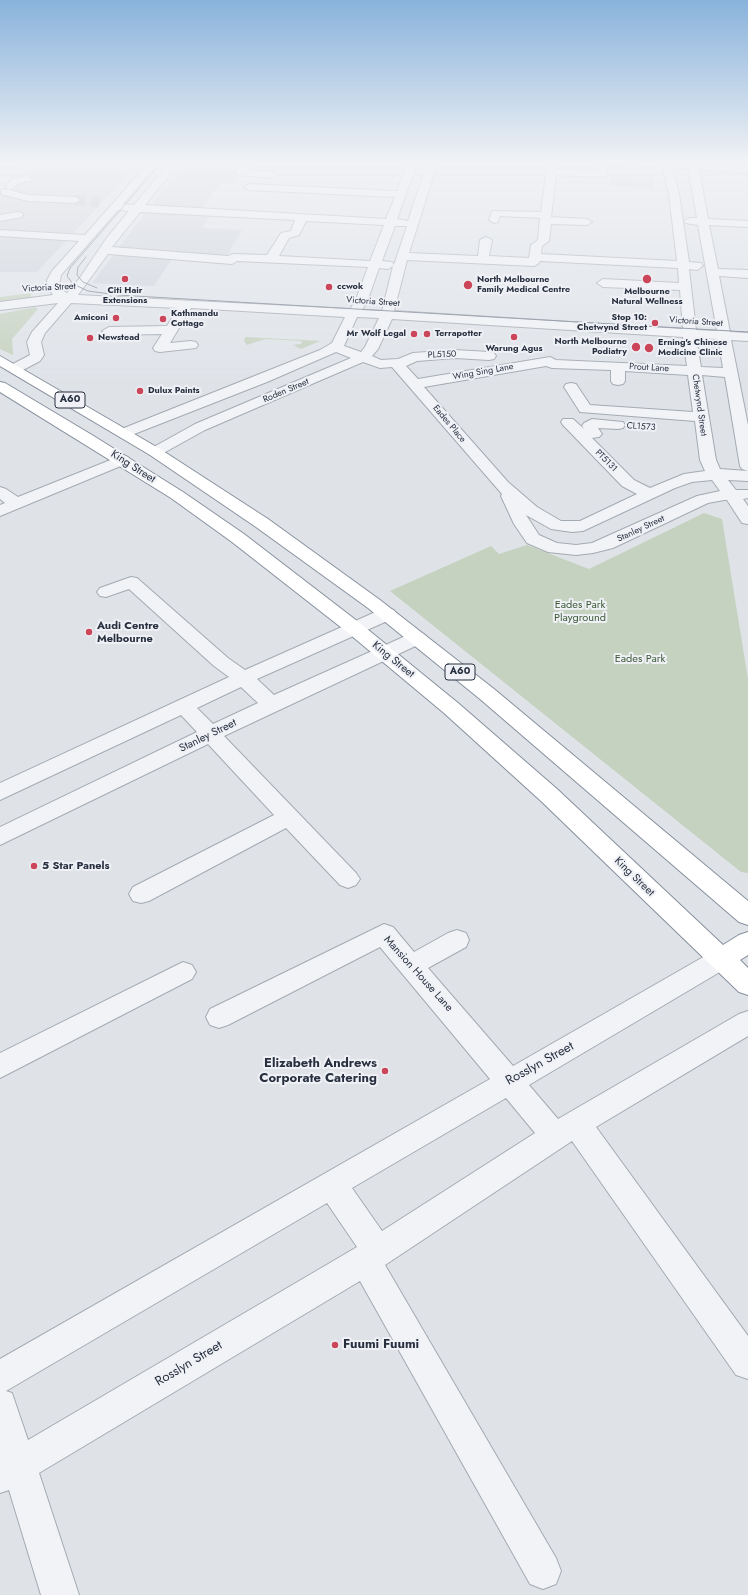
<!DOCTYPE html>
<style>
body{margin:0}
canvas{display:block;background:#dfe3e8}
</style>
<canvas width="748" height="1595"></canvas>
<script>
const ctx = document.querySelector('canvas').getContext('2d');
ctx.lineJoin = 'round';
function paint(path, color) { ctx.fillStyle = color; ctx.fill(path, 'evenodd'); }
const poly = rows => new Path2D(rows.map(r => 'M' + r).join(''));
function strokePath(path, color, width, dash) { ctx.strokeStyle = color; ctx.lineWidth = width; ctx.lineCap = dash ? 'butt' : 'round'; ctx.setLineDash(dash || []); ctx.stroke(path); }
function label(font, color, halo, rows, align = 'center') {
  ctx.font = font + ' Jost,sans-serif'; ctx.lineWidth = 4; ctx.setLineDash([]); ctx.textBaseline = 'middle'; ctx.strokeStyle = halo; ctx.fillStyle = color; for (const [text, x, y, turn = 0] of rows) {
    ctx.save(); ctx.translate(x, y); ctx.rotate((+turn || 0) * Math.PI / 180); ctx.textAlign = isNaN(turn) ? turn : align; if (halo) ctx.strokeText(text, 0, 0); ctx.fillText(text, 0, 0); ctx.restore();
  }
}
const built = poly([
 [38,161,76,163,78,161,141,161,37,272,0,272,0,224,8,215,0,215,0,196],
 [185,161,249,161,235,183,220,183,200,211,212,212,202,228,242,230,223,262,172,259,154,286,92,283],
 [610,177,654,179,654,188,610,186]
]);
const green = poly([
 [31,293,31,298,0,303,0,297],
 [35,307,38,309,12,339,13,355,0,349,0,314],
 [245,337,247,337,320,341,301,349,293,345,301,344,302,341,265,339,247,345,244,341],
 [704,513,722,519,748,679,748,873,741,872,390,591,491,546,499,554,527,545,589,569]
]);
const minorTunnel = poly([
 [75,200,99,202]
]);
const minor = poly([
 [21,161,38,161,33,164,26,164,21,161],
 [150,161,160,161,123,204,134,205,171,161,181,161,145,205,386,219,395,197,249,190,244,187,249,184,397,191,408,161,418,161,397,219,408,221,428,161,438,161,409,253,478,256,480,240,486,237,492,240,489,256,529,258,531,245,538,240,540,218,500,216,498,222,494,223,489,220,492,211,541,212,548,161,558,161,557,169,597,171,598,161,627,161,632,164,630,166,607,166,607,174,602,177,556,175,551,217,587,219,592,222,587,225,551,224,549,241,542,246,541,254,677,261,669,194,661,161,671,161,679,194,689,262,701,263,703,266,697,270,689,269,696,330,717,331,698,225,685,223,684,221,689,218,697,218,687,161,697,161,698,164,748,167,748,173,699,170,708,219,748,221,748,227,709,225,718,269,748,270,748,278,719,276,730,332,748,333,748,341,731,340,748,425,748,471,742,469,740,466,725,377,702,375,716,460,720,469,748,471,748,481,728,480,736,490,748,490,748,498,743,499,748,506,748,524,742,523,727,500,724,500,708,503,613,548,593,553,576,555,548,552,527,543,514,524,501,496,502,494,392,367,380,368,363,362,205,430,160,455,150,455,147,452,150,449,195,424,351,358,336,352,267,382,124,438,119,436,116,433,119,430,320,350,332,343,345,317,191,308,170,343,191,341,196,342,198,345,196,348,160,352,155,351,153,348,162,334,109,335,102,331,109,327,167,326,178,308,71,303,45,333,41,342,44,355,40,361,21,371,11,371,9,368,11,365,30,355,27,342,32,332,58,303,0,310,0,302,53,295,47,286,47,280,52,271,79,241,0,236,0,230,85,235,150,161],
 [118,210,129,211,106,239,79,279,67,293,62,290,59,286,61,275,118,210],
 [140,212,295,220,291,231,281,233,267,255,233,254,228,256,112,247,140,212],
 [306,221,384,225,370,261,279,256,289,238,299,235,306,221],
 [395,226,407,226,394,265,392,262,382,261,395,226],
 [108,254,232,264,237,261,368,267,355,302,350,309,78,295,108,254],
 [407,260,534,266,538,264,540,261,678,268,679,283,603,279,597,283,603,287,680,290,683,329,394,311,407,260],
 [393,266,382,311,362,310,367,302,379,268,388,269,393,266],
 [357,317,379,318,365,347,361,352,344,346,357,317],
 [392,319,683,337,687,366,556,360,550,357,418,379,406,366,417,361,455,358,489,360,494,359,496,356,494,353,489,352,455,350,413,353,398,359,381,360,372,356,378,349,392,319],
 [696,338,718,339,723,368,701,367,696,338],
 [546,366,552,368,611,370,611,381,613,384,618,385,623,384,625,381,625,371,688,375,693,412,590,405,576,384,571,383,566,384,564,387,580,412,695,421,700,460,705,471,684,474,650,488,634,480,592,438,599,437,602,434,598,428,618,429,623,428,625,425,623,422,592,419,584,423,582,426,584,429,573,419,563,419,561,422,563,425,622,486,637,494,580,521,561,521,537,507,508,482,424,387,546,366],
 [712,480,720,491,697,496,592,543,576,545,557,543,539,535,526,515,551,529,572,532,583,531,675,488,692,482,712,480],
 [244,161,254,161,248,170,272,172,277,175,272,178,237,175,236,173,244,161],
 [27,176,32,179,31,181,19,183,10,190,5,187,12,179,27,176],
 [5,189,28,195,75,197,80,200,75,203,28,201,1,194,1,190,5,189],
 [18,212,22,213,23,215,22,217,0,221,0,215,18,212],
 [123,455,128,457,131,460,128,463,0,516,0,505,5,503,0,499,0,487,6,489,18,497,123,455],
 [131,577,137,578,228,658,245,670,380,610,387,608,394,610,396,614,394,618,257,679,274,695,410,634,417,632,424,634,426,638,424,642,224,736,356,873,360,879,356,885,348,888,340,885,286,828,149,901,141,903,133,901,129,894,133,887,274,815,208,744,0,845,0,827,197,732,181,715,0,800,0,783,229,677,214,666,129,589,106,597,100,596,97,592,100,588,131,577],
 [241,687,258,703,213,724,197,708,241,687],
 [384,924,393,927,414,952,448,933,457,930,466,933,469,940,466,947,428,968,513,1066,712,952,721,949,730,952,734,959,730,966,529,1085,558,1119,739,1014,748,1011,748,1036,596,1127,748,1336,748,1379,736,1375,572,1141,385,1265,556,1558,561,1571,556,1584,543,1589,530,1584,360,1281,39,1473,79,1595,41,1595,9,1490,0,1493,0,1359,490,1079,380,947,228,1025,219,1028,210,1025,206,1017,210,1009,384,924],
 [506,1098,535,1133,382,1231,352,1188,506,1098],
 [327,1203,357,1247,28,1440,12,1393,6,1391,327,1203],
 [183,962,192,965,196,972,192,979,0,1078,0,1053,183,962]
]);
const highway = poly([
 [0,356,160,449,268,519,380,600,494,689,748,901,748,925,739,922,480,699,368,608,256,527,150,455,0,366,0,356],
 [0,382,5,383,92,435,183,492,244,534,361,624,458,703,557,789,723,945,739,935,748,932,748,955,740,960,748,968,748,995,739,992,541,801,444,713,347,632,232,542,171,498,0,392,0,382]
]);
const tram = poly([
 [163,161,70,268,67,276,73,284,88,291,118,295,748,332],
 [86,257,78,267,77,275,83,282,97,288]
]);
const markers = [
 [125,279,4,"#cb4659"],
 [647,279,5,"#cb4659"],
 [468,285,5,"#cb4659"],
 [329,287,4,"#cb4659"],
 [116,318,4,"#cb4659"],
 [163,319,4,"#cb4659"],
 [655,323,4,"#cb4659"],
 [414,334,4,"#cb4659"],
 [427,334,4,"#cb4659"],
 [514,337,4,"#cb4659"],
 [90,338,4,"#cb4659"],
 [636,347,5,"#cb4659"],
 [649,348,5,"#cb4659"],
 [140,391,4,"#cb4659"],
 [89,632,4,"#cb4659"],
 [34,866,4,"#cb4659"],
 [385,1071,4,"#cb4659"],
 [335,1345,4,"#cb4659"]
];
const farPoinames = [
 ["North Melbourne",477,280],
 ["Family Medical Centre",477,290],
 ["ccwok",337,287],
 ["Citi Hair",125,291,"center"],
 ["Extensions",125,301,"center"],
 ["Melbourne",647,292,"center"],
 ["Natural Wellness",647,302,"center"],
 ["Kathmandu",171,314],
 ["Cottage",171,324],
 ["Amiconi",108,318,"right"],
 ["Stop 10:",647,318,"right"],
 ["Chetwynd Street",647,328,"right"],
 ["Mr Wolf Legal",406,334,"right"],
 ["Terrapotter",435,334],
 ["Newstead",98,338],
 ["North Melbourne",627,342,"right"],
 ["Podiatry",627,352,"right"],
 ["Erning's Chinese",658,343],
 ["Medicine Clinic",658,353],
 ["Warung Agus",514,349,"center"],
 ["Dulux Paints",148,391]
];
const farStreetnames = [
 ["Victoria Street",49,288,-3],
 ["Victoria Street",373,302,4],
 ["Victoria Street",696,322,4],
 ["PL5150",442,355,-2],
 ["Prout Lane",649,368,3],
 ["Wing Sing Lane",483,372,-10],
 ["Roden Street",286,391,-23],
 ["Chetwynd Street",699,405,82],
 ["Eades Place",449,424,50],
 ["CL1573",641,427,4],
 ["PT5131",606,461,45],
 ["Stanley Street",641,529,-25]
];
const shields = [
 [70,400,30],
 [460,672,30]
];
const shieldNames = [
 ["A60",70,400],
 ["A60",460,672]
];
const streetNames = [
 ["King Street",133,467,33],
 ["King Street",393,660,39],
 ["Stanley Street",208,736,-26],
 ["King Street",634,877,44],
 ["Mansion House Lane",418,974,48]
];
const parkNames = [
 ["Eades Park",580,605],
 ["Playground",580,618],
 ["Eades Park",640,659]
];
const poiNames = [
 ["Audi Centre",97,626],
 ["Melbourne",97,639],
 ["5 Star Panels",42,866]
];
const nearPoinames = [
 ["Elizabeth Andrews",377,1064],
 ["Corporate Catering",377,1079],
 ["Fuumi Fuumi",343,1345,"left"]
];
const nearStreetnames = [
 ["Rosslyn Street",540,1064,-29],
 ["Rosslyn Street",189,1364,-31]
];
paint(built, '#cdd2da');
paint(green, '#c5d2c0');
strokePath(minorTunnel, '#babfc6', 11, [11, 5.5]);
strokePath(minor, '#a4aab2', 2);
strokePath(highway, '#87909e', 2);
paint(minor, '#f2f3f6');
paint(highway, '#fff');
strokePath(tram, '#798291', 1);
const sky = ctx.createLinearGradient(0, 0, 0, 384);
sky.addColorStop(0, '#89b2db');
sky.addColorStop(0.42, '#f1f2f5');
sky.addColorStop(1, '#f1f2f500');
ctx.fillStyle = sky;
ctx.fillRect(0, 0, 748, 384);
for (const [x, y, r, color] of markers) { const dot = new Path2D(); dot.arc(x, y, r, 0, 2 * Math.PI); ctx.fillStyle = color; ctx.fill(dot); strokePath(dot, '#eff1f6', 1.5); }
label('bold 9px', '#28303f', '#eff1f6', farPoinames, 'left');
label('9px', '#28303f', '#eff1f6', farStreetnames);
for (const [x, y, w] of shields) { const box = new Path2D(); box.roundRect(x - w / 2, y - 8, w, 16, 3); ctx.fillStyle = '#eff1f6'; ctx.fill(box); strokePath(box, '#28303f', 1); }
label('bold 10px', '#28303f', null, shieldNames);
label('11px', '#28303f', '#eff1f6', streetNames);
label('11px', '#3d5a36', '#eff1f6', parkNames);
label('bold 11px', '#28303f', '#eff1f6', poiNames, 'left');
label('bold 13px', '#28303f', '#eff1f6', nearPoinames, 'right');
label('13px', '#28303f', '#eff1f6', nearStreetnames);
</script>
